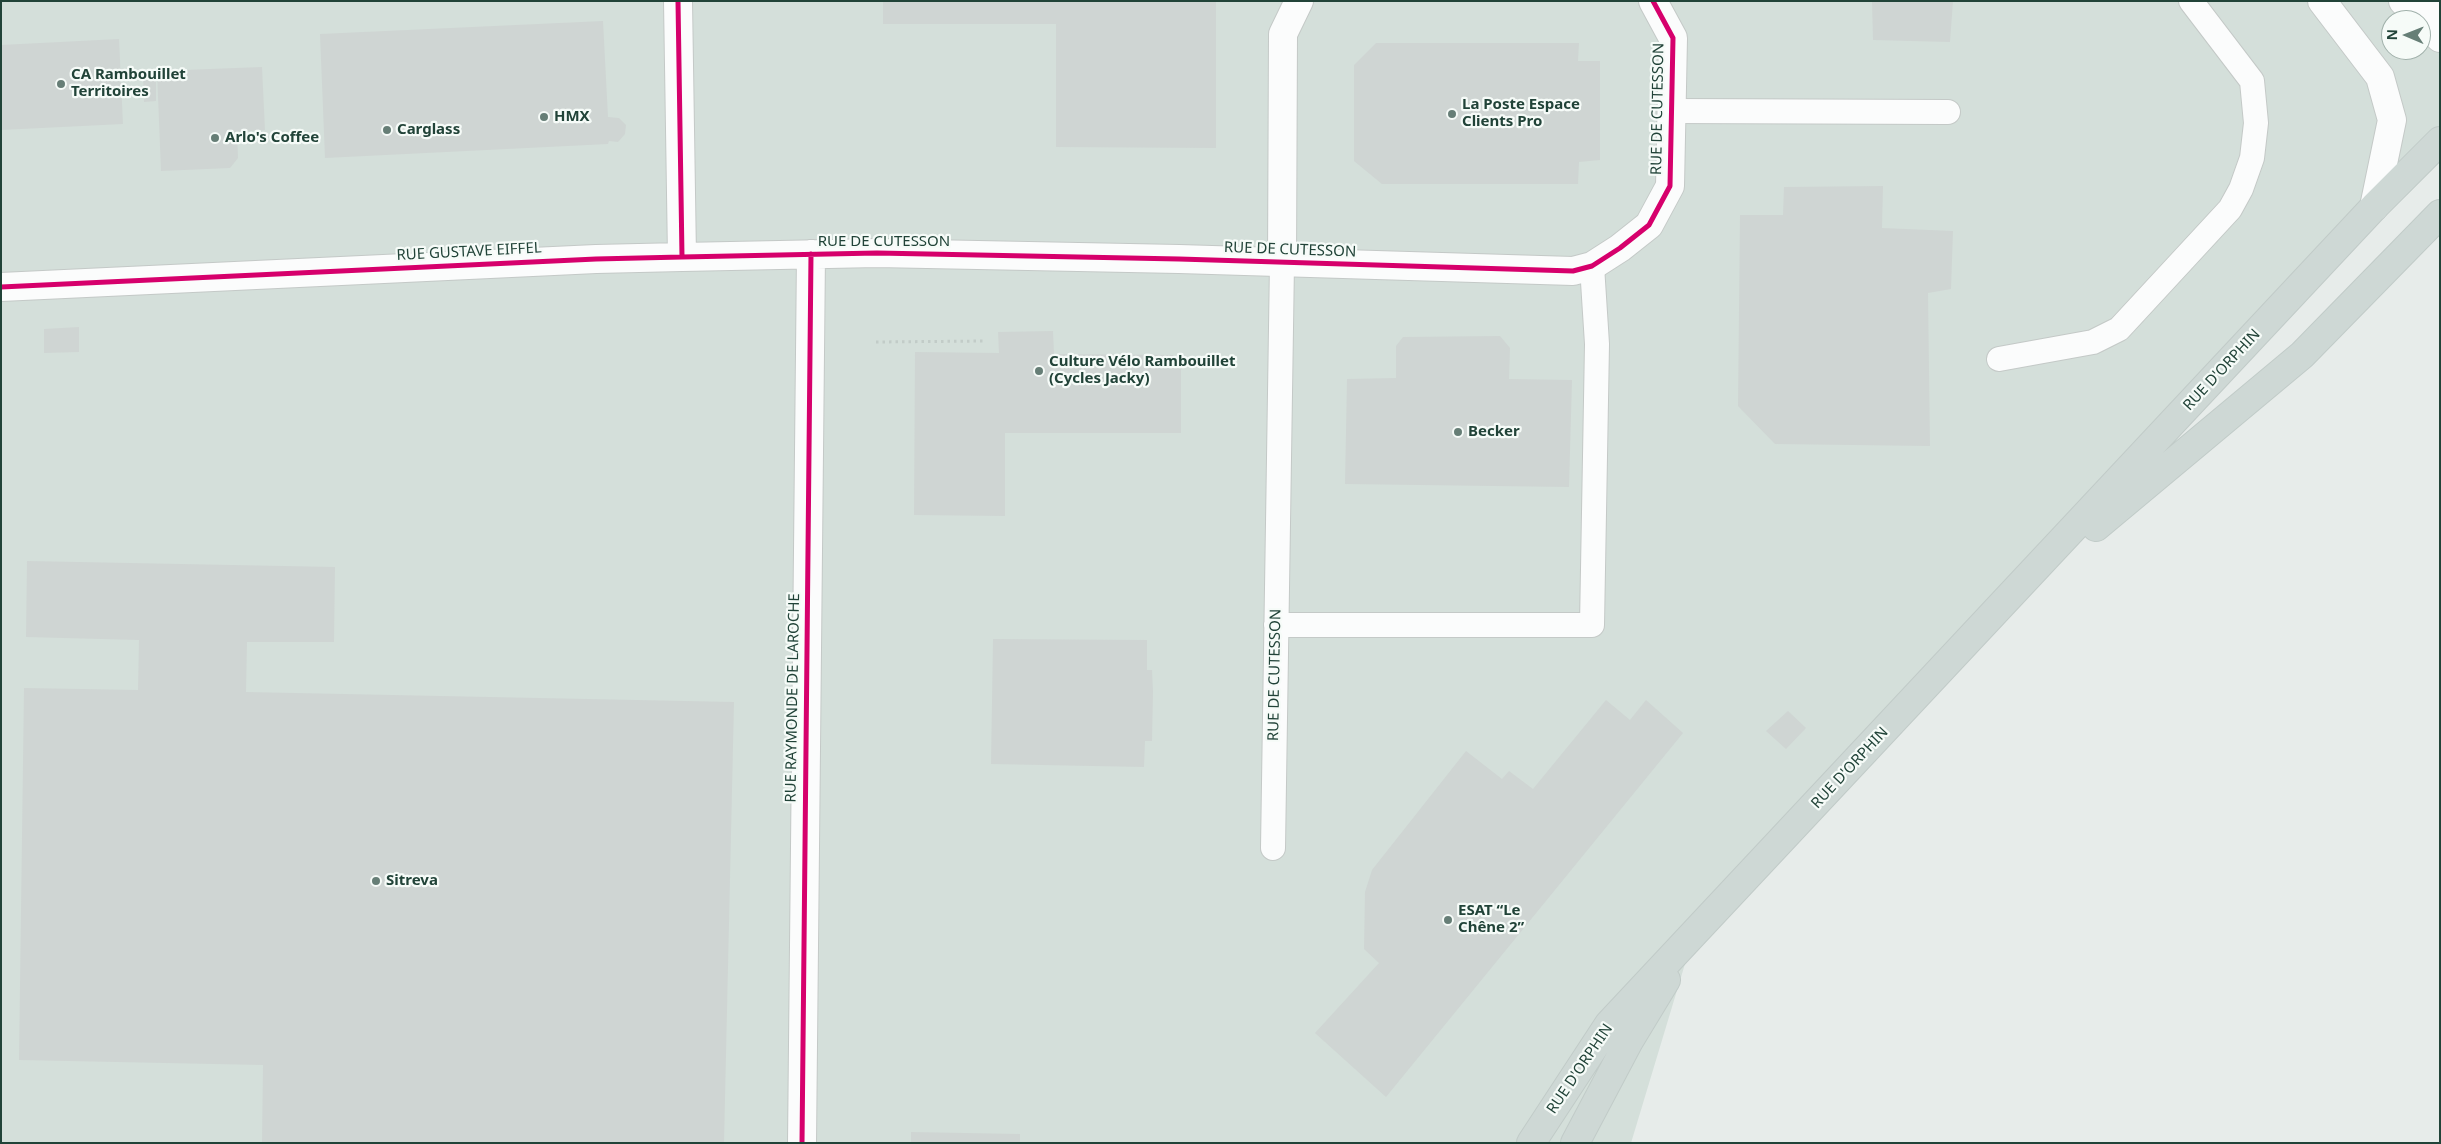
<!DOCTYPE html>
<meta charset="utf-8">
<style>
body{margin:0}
#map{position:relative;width:2441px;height:1144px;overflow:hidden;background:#e7ecea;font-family:"Noto Sans",sans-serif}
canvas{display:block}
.frame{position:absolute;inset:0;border:2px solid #214338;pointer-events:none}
.north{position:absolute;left:2381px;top:10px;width:50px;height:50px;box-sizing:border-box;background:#f6fbf8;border:1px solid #a1b1ab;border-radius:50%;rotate:271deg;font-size:14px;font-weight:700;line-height:20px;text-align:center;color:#214338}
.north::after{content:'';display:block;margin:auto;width:18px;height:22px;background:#667e76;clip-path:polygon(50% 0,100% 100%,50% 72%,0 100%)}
</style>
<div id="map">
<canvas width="2441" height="1144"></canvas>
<div class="frame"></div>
<div class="north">N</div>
</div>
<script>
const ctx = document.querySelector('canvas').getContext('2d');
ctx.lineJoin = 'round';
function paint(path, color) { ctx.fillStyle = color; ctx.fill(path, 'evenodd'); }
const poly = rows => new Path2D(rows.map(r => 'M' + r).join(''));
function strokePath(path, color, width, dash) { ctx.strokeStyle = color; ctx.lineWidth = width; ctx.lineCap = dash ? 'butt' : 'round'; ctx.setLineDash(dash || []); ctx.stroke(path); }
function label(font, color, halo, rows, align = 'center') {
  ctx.font = font + ' "Noto Sans",sans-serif'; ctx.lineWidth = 4.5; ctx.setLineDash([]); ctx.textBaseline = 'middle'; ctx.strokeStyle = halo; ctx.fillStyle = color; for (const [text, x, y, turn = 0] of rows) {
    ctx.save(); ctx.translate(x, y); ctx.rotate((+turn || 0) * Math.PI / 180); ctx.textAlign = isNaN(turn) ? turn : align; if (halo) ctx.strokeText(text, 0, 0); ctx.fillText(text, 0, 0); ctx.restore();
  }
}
const built = poly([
 [1,1,2440,1,2440,141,1694,934,1631,1143,1,1143],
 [2391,20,2421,20,2421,50,2391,50]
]);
const building = poly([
 [883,1,1216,1,1216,148,1056,147,1056,24,883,24],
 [1872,1,1953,1,1950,42,1873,40],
 [603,21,608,117,619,118,626,125,625,134,618,142,609,141,608,144,325,158,320,34],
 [119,39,123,124,1,130,1,45],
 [1376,43,1579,43,1578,61,1600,61,1600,160,1579,162,1578,184,1382,184,1354,161,1354,65],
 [262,67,265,130,237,132,238,158,230,168,161,171,157,71],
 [143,71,156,71,156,101,144,102],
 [1883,186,1882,228,1953,231,1951,289,1928,293,1930,446,1775,444,1738,406,1740,215,1783,215,1784,187],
 [79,327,79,352,44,353,44,329],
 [1053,331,1054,354,1173,355,1181,358,1181,433,1005,433,1005,516,914,515,915,352,999,353,998,332],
 [1500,336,1510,348,1509,379,1572,380,1569,487,1345,484,1347,379,1396,378,1396,346,1403,337],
 [27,561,335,567,334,642,247,642,246,692,734,702,724,1143,262,1143,263,1065,19,1060,24,688,138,690,139,640,26,637],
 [993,639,1147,640,1147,670,1152,670,1153,692,1152,741,1145,741,1144,767,991,764],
 [1606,700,1630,720,1646,700,1683,733,1386,1097,1315,1033,1379,963,1364,949,1365,892,1372,870,1466,751,1502,779,1509,771,1533,789],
 [1788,711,1806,728,1786,749,1766,731],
 [911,1132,1020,1134,1020,1143,911,1143]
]);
const path = poly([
 [876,342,986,341]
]);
const service = poly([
 [1672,111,1948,112],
 [1999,359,2093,342,2119,329,2230,209,2241,189,2252,158,2256,123,2252,81,2191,1],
 [1276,625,1592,625,1597,344,1592,266],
 [1273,848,1282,263]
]);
const minor = poly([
 [2322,1,2380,77,2392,120,2374,207],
 [2403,1,2440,38],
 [2430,1,2440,6],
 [682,257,877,253,1179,259,1573,271,1592,266,1620,248,1649,225,1670,186,1673,38,1653,1],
 [1282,263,1283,34,1299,1],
 [1,287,596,259,682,257,678,1],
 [802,1143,811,254]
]);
const primary = poly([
 [2096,527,2302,355,2440,214],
 [1531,1143,1609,1024,2374,207,2440,141],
 [1575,1143,1629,1041,1666,980]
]);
const cycleway = poly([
 [682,257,877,253,1179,259,1573,271,1592,266,1620,248,1649,225,1670,186,1673,38,1653,1],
 [1,287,596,259,682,257,678,1],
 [802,1143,811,254]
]);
const markers = [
 [61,84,5,"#667e76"],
 [1452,114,5,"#667e76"],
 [544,117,5,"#667e76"],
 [387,130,5,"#667e76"],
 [215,138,5,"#667e76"],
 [1039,371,5,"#667e76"],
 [1458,432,5,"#667e76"],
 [376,881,5,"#667e76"],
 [1448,920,5,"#667e76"]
];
const poiNames = [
 ["CA Rambouillet",71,75],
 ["Territoires",71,92],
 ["La Poste Espace",1462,105],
 ["Clients Pro",1462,122],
 ["HMX",554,117],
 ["Carglass",397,130],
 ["Arlo's Coffee",225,138],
 ["Culture Vélo Rambouillet",1049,362],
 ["(Cycles Jacky)",1049,379],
 ["Becker",1468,432],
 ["Sitreva",386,881],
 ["ESAT “Le",1458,911],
 ["Chêne 2”",1458,928]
];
const streetNames = [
 ["RUE DE CUTESSON",1658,109,-89],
 ["RUE DE CUTESSON",884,242],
 ["RUE DE CUTESSON",1290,250,2],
 ["RUE GUSTAVE EIFFEL",469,252,-3],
 ["RUE D'ORPHIN",2222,370,-47],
 ["RUE DE CUTESSON",1275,675,-89],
 ["RUE RAYMONDE DE LAROCHE",793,698,-89],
 ["RUE D'ORPHIN",1850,768,-47],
 ["RUE D'ORPHIN",1580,1069,-56]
];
paint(built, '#d4dfda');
paint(building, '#cfd5d3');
strokePath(service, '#c4c9c7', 26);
strokePath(minor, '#c4c9c7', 30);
strokePath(primary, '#c1cbc8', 30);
strokePath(path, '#c2ccc8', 3, [2.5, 4]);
strokePath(service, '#fbfcfc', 24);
strokePath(minor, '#fbfcfc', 28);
strokePath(primary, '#ced8d5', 28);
strokePath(cycleway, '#d6006c', 5);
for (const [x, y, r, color] of markers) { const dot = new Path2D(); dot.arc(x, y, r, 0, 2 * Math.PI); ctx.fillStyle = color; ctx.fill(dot); strokePath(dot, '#f6fbf8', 2); }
label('bold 15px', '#214338', '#f6fbf8', poiNames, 'left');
label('15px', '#214338', '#f6fbf8', streetNames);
</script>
